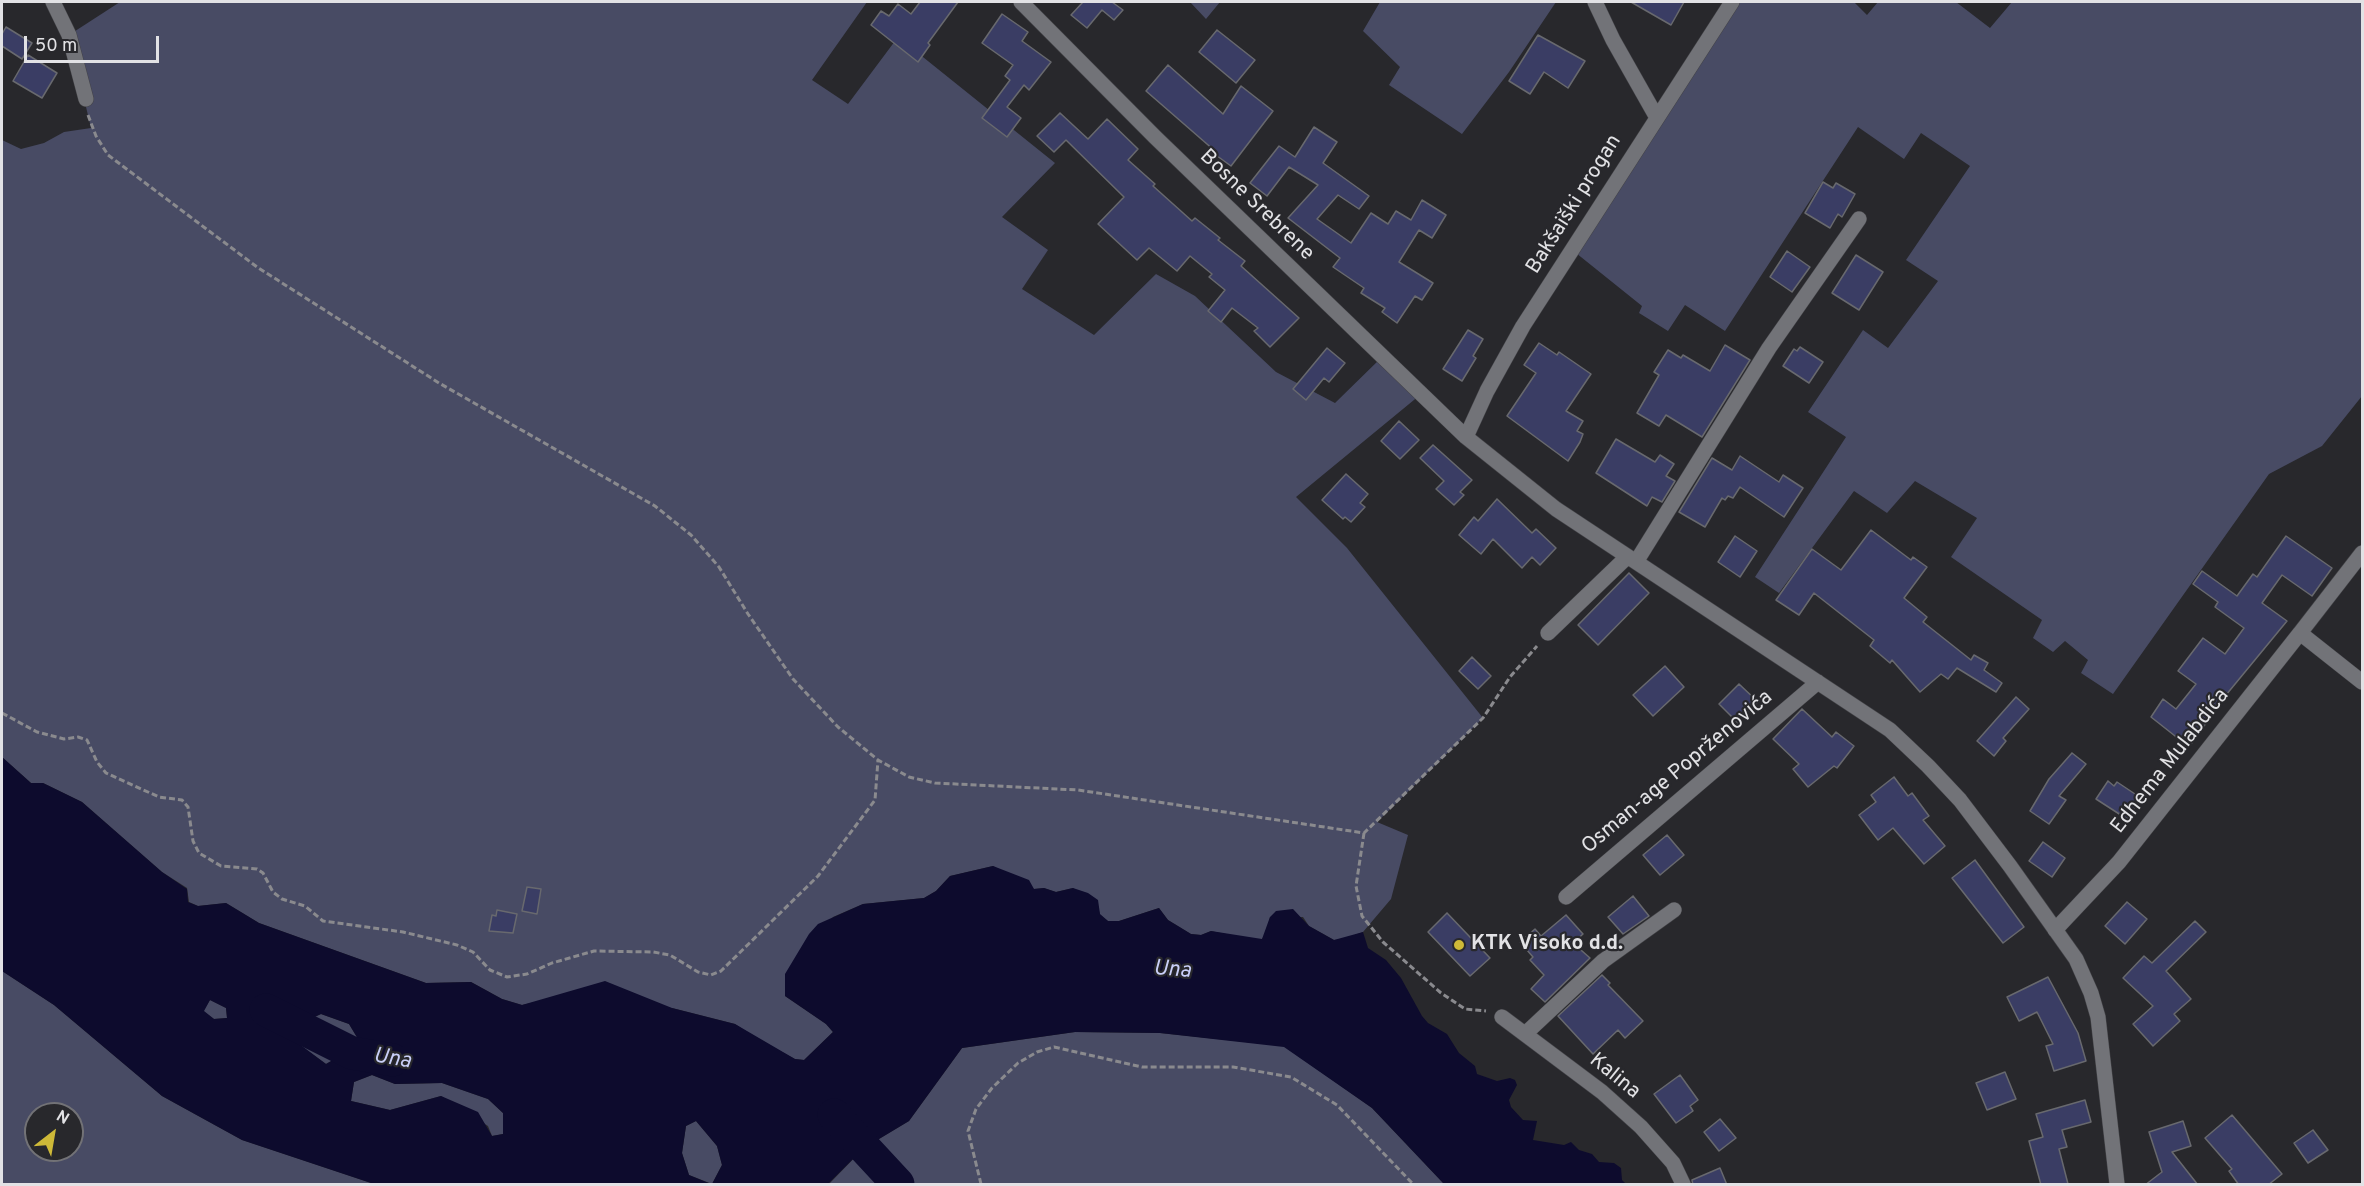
<!DOCTYPE html>
<meta charset="utf-8">
<style>
body{margin:0}
#map{position:relative;width:2364px;height:1186px;overflow:hidden;background:#28282c;font-family:Overpass,sans-serif}
canvas{display:block}
.frame{position:absolute;inset:0;border:3px solid #e2e2e5;pointer-events:none}
.north{position:absolute;left:24px;top:1102px;width:60px;height:60px;box-sizing:border-box;background:#28282c;border:2px solid #727276;border-radius:50%;rotate:31deg;font-size:16px;font-weight:700;line-height:24px;text-align:center;color:#e2e2e5}
.north::after{content:'';display:block;margin:auto;width:21px;height:27px;background:#ceb938;clip-path:polygon(50% 0,100% 100%,50% 72%,0 100%)}
.scale{position:absolute;left:24px;top:36px;width:135px;height:27px;box-sizing:border-box;border:3px solid #e2e2e5;border-top:0;padding-left:8px;font-size:18px;line-height:21px;white-space:nowrap;color:#e2e2e5;-webkit-text-stroke:4px #28282c;paint-order:stroke}
</style>
<div id="map">
<canvas width="2364" height="1186"></canvas>
<div class="frame"></div>
<div class="north">N</div>
<div class="scale">50 m</div>
</div>
<script>
const ctx = document.querySelector('canvas').getContext('2d');
ctx.lineJoin = 'round';
function paint(path, color) { ctx.fillStyle = color; ctx.fill(path, 'evenodd'); }
const poly = rows => new Path2D(rows.map(r => 'M' + r).join(''));
function strokePath(path, color, width, dash) { ctx.strokeStyle = color; ctx.lineWidth = width; ctx.lineCap = dash ? 'butt' : 'round'; ctx.setLineDash(dash || []); ctx.stroke(path); }
function label(font, color, halo, rows, align = 'center') {
  ctx.font = font + ' Overpass,sans-serif'; ctx.lineWidth = 4.5; ctx.setLineDash([]); ctx.textBaseline = 'middle'; ctx.strokeStyle = halo; ctx.fillStyle = color; for (const [text, x, y, turn = 0] of rows) {
    ctx.save(); ctx.translate(x, y); ctx.rotate((+turn || 0) * Math.PI / 180); ctx.textAlign = isNaN(turn) ? turn : align; if (halo) ctx.strokeText(text, 0, 0); ctx.fillText(text, 0, 0); ctx.restore();
  }
}
const green = poly([
 [120,2,867,2,812,80,848,104,898,37,1055,163,1002,217,1048,250,1022,289,1094,335,1156,274,1195,296,1276,372,1335,403,1382,357,1420,395,1296,497,1347,548,1483,718,1377,822,1408,835,1391,899,1363,932,1344,939,1334,940,1309,926,1303,917,1270,917,1266,934,1262,939,1255,940,1211,931,1201,935,1191,934,1168,920,1159,908,1119,921,1108,921,1100,915,1098,906,1073,888,1056,892,1044,888,1034,889,993,866,950,876,936,891,924,898,863,904,833,917,785,996,826,1024,833,1032,804,1060,795,1059,761,1041,735,1024,672,1008,553,998,522,1005,502,999,471,982,426,983,259,923,226,903,198,906,189,902,187,888,162,872,82,802,43,783,31,783,2,757,2,140,21,149,44,143,64,132,91,128,69,35],
 [1190,2,1220,2,1206,19],
 [1380,2,1556,2,1509,72,1462,134,1389,85,1400,67,1363,31],
 [1732,2,1854,2,1867,15,1878,2,1956,2,1990,28,2012,2,2362,2,2362,396,2322,446,2269,474,2113,694,2081,673,2088,660,2065,641,2053,652,2033,638,2042,620,1951,557,1977,518,1915,481,1887,513,1854,491,1779,593,1755,577,1846,437,1808,412,1863,330,1888,348,1938,281,1906,260,1970,166,1921,133,1904,159,1858,127,1725,331,1685,305,1668,331,1639,313,1642,306,1571,249],
 [2,971,54,1005,162,1096,242,1140,374,1184,2,1184],
 [36,1114,72,1114,72,1150,36,1150],
 [210,1000,226,1008,227,1018,214,1019,203,1011],
 [321,1014,349,1024,361,1044,326,1064,301,1046,310,1019],
 [1075,1032,1160,1033,1284,1046,1372,1108,1444,1184,822,1184,830,1183,864,1148,909,1121,962,1048],
 [372,1075,395,1084,442,1083,488,1099,503,1113,503,1134,492,1136,488,1126,441,1096,390,1110,351,1101,354,1082],
 [696,1121,717,1146,722,1165,712,1184,689,1175,682,1153,686,1126]
]);
const water = poly([
 [2,757,31,783,43,783,82,802,162,872,187,889,188,902,198,906,226,903,259,923,426,983,471,982,502,999,522,1005,605,981,672,1008,735,1024,795,1059,804,1060,833,1032,826,1024,785,996,785,974,809,934,818,924,863,904,924,898,936,891,950,876,993,866,1029,880,1034,889,1044,888,1056,892,1073,888,1088,893,1098,900,1100,914,1108,921,1119,921,1159,908,1168,920,1191,934,1201,935,1211,931,1262,939,1270,917,1276,911,1293,909,1309,926,1334,940,1363,932,1368,948,1386,960,1401,978,1422,1016,1428,1023,1447,1034,1459,1053,1475,1066,1477,1074,1497,1081,1510,1078,1515,1080,1517,1085,1509,1100,1511,1107,1523,1120,1537,1121,1533,1140,1564,1145,1571,1142,1579,1150,1592,1154,1599,1162,1614,1163,1621,1168,1622,1180,1626,1184,1444,1184,1372,1108,1284,1047,1160,1033,1075,1032,962,1048,909,1121,864,1148,829,1183,822,1184,712,1184,722,1165,717,1146,696,1121,686,1126,682,1153,689,1175,711,1184,374,1184,242,1140,162,1096,54,1005,2,971],
 [210,1000,226,1008,227,1018,214,1019,204,1011],
 [321,1014,349,1024,361,1044,326,1064,302,1046,310,1019],
 [372,1075,395,1084,442,1083,488,1099,503,1113,503,1134,492,1136,478,1112,441,1096,390,1110,351,1101,354,1082]
]);
const river = poly([
 [266,1010,352,1053,393,1060],
 [834,1115,898,1184]
]);
const building = poly([
 [920,2,958,2,928,43,930,45,918,62,871,25,881,11,889,16,898,4,911,14,920,2],
 [1083,2,1112,2,1123,10,1114,20,1102,10,1087,28,1071,15,1083,2],
 [1631,2,1684,2,1671,25,1631,2],
 [1002,14,1028,32,1022,41,1051,62,1029,90,1024,85,1007,107,1021,118,1007,137,982,118,1010,80,1005,76,1013,65,982,43,1002,14],
 [6,27,32,43,22,59,2,46,2,34,6,27],
 [1217,30,1255,60,1236,83,1199,52,1217,30],
 [1538,35,1585,61,1568,88,1544,72,1530,94,1509,81,1538,35],
 [28,55,57,73,42,98,13,81,28,55],
 [1168,65,1223,114,1241,86,1273,111,1231,166,1213,153,1215,151,1146,91,1168,65],
 [1060,113,1088,139,1107,119,1138,149,1128,160,1155,184,1153,186,1192,221,1195,218,1220,238,1218,240,1245,261,1241,266,1299,318,1270,347,1254,331,1258,328,1232,308,1221,322,1208,311,1225,290,1209,277,1212,274,1190,256,1177,271,1149,248,1137,260,1098,224,1124,197,1066,140,1054,152,1037,136,1060,113],
 [1314,127,1337,142,1323,163,1369,196,1359,209,1338,195,1317,219,1351,243,1371,213,1388,224,1396,211,1411,220,1422,200,1446,215,1432,238,1419,230,1399,262,1433,283,1422,300,1415,296,1397,323,1382,312,1385,308,1361,293,1364,288,1333,267,1340,258,1288,218,1318,185,1289,167,1267,196,1250,183,1279,146,1295,157,1314,127],
 [1823,182,1833,188,1836,183,1855,194,1842,217,1838,214,1830,228,1805,213,1823,182],
 [1787,251,1810,267,1792,292,1770,277,1787,251],
 [1856,255,1883,272,1859,310,1832,293,1856,255],
 [1468,330,1483,339,1473,356,1476,358,1462,381,1443,369,1468,330],
 [1539,343,1557,355,1559,352,1591,374,1566,411,1583,421,1577,431,1583,434,1580,442,1568,461,1507,416,1536,373,1524,365,1539,343],
 [1725,345,1750,360,1702,437,1666,415,1659,426,1637,413,1659,375,1654,372,1668,350,1681,358,1683,355,1710,371,1725,345],
 [1800,347,1823,362,1809,383,1783,366,1794,349,1797,351,1800,347],
 [1327,348,1345,363,1329,382,1324,378,1306,400,1293,389,1327,348],
 [1399,421,1419,440,1400,459,1381,441,1399,421],
 [1616,439,1655,462,1660,455,1674,464,1666,476,1675,481,1662,502,1652,497,1647,506,1596,473,1616,439],
 [1433,445,1472,480,1460,492,1464,495,1454,505,1436,489,1444,481,1420,458,1433,445],
 [1740,456,1779,482,1783,475,1803,488,1784,517,1740,487,1733,498,1728,496,1725,500,1722,498,1705,527,1679,512,1712,458,1732,470,1740,456],
 [1346,474,1368,494,1360,503,1365,507,1351,522,1345,517,1343,519,1322,500,1346,474],
 [1497,499,1532,533,1536,529,1556,548,1540,565,1532,557,1522,568,1493,539,1481,554,1459,535,1474,517,1478,521,1497,499],
 [1871,530,1911,560,1913,557,1927,567,1904,598,1927,617,1923,622,1971,660,1974,655,1988,663,1984,670,2002,683,1996,692,1957,668,1948,679,1941,674,1920,692,1892,660,1890,663,1870,646,1874,640,1814,593,1799,615,1776,600,1812,549,1841,570,1871,530],
 [1735,536,1757,551,1740,577,1718,562,1735,536],
 [2286,536,2332,568,2312,596,2282,575,2262,603,2287,621,2226,695,2189,747,2151,717,2163,699,2176,709,2196,684,2178,671,2203,638,2225,654,2244,628,2215,607,2218,602,2193,584,2202,571,2237,596,2253,574,2257,577,2286,536],
 [1629,573,1649,593,1598,645,1578,625,1629,573],
 [1472,657,1491,676,1478,689,1459,671,1472,657],
 [1665,666,1684,687,1653,716,1633,695,1665,666],
 [1739,684,1758,702,1738,723,1719,704,1739,684],
 [2016,697,2029,709,2003,738,2006,741,1994,756,1977,741,2016,697],
 [1802,709,1832,737,1836,732,1854,746,1837,768,1834,766,1808,787,1793,769,1799,764,1773,739,1802,709],
 [2072,753,2086,764,2059,796,2066,800,2049,824,2030,811,2049,779,2072,753],
 [1894,777,1908,796,1912,793,1929,816,1923,820,1945,846,1924,864,1893,828,1878,840,1859,815,1876,802,1871,795,1894,777],
 [2108,781,2114,786,2117,782,2141,798,2127,819,2096,799,2108,781],
 [1667,835,1684,855,1660,875,1643,855,1667,835],
 [2043,842,2065,858,2052,877,2029,861,2043,842],
 [1975,860,2024,927,2003,943,1952,878,1975,860],
 [527,887,541,889,537,914,522,911,527,887],
 [1633,896,1649,916,1623,934,1608,917,1633,896],
 [2127,902,2147,919,2125,944,2105,926,2127,902],
 [497,910,517,914,513,933,489,931,492,915,496,916,497,910],
 [1447,913,1490,958,1470,976,1428,932,1447,913],
 [1566,915,1583,934,1573,943,1590,958,1545,1002,1531,989,1544,975,1530,960,1533,957,1520,942,1535,929,1541,936,1566,915],
 [2195,921,2206,932,2166,971,2191,999,2174,1014,2180,1021,2153,1046,2133,1024,2153,1006,2123,978,2144,956,2152,963,2195,921],
 [1602,975,1610,983,1608,985,1643,1021,1625,1038,1618,1030,1593,1054,1558,1016,1602,975],
 [2048,977,2078,1033,2086,1061,2054,1071,2046,1046,2053,1044,2037,1012,2019,1021,2007,997,2048,977],
 [2005,1072,2016,1099,1987,1110,1976,1083,2005,1072],
 [1680,1075,1698,1100,1690,1106,1693,1111,1676,1123,1654,1094,1680,1075],
 [2085,1100,2091,1122,2062,1130,2067,1147,2059,1149,2068,1184,2041,1185,2029,1141,2043,1137,2036,1114,2085,1100],
 [2232,1115,2282,1174,2268,1185,2239,1185,2229,1171,2232,1169,2205,1138,2232,1115],
 [1720,1119,1736,1138,1719,1151,1704,1132,1720,1119],
 [2183,1121,2191,1146,2172,1152,2198,1185,2145,1185,2162,1172,2149,1132,2183,1121],
 [2313,1130,2328,1150,2308,1163,2294,1143,2313,1130],
 [1720,1168,1727,1185,1693,1185,1692,1180,1720,1168]
]);
const path = poly([
 [88,115,96,136,108,155,257,267,439,383,655,506,691,535,719,567,748,614,793,679,838,727,878,760,909,777,935,783,1078,790,1364,833,1483,718,1510,677,1537,646],
 [2,713,37,732,64,739,78,737,87,740,97,762,106,773,159,797,182,800,188,807,193,841,199,853,221,866,257,869,263,873,273,892,282,899,305,906,323,921,403,932,457,945,473,952,490,970,507,977,527,974,552,963,594,951,653,952,670,955,698,972,711,975,721,971,818,876,875,800,878,760],
 [1364,833,1356,886,1362,916,1383,942,1441,993,1465,1009,1486,1011],
 [981,1184,968,1131,976,1109,992,1088,1018,1063,1037,1052,1054,1047,1142,1067,1233,1067,1291,1077,1337,1105,1413,1184]
]);
const minor = poly([
 [53,2,69,35,86,99],
 [1021,2,1155,137,1466,437,1556,509,1890,730,1928,766,1960,800,2010,866,2076,959,2091,993,2098,1017,2117,1184],
 [1595,2,1613,40,1656,116],
 [1466,437,1487,391,1523,326,1732,2],
 [1636,562,1769,348,1859,219],
 [1548,633,1627,557],
 [2300,633,2362,553],
 [1566,897,1818,682],
 [2055,930,2119,862,2300,633,2362,682],
 [1502,1017,1602,1092,1641,1127,1673,1163,1683,1184],
 [1525,1034,1603,961,1674,910]
]);
const markers = [
 [1459,945,6,"#ceb938"]
];
const streetNames = [
 ["Bakšaiški progan",1575,205,-58],
 ["Bosne Srebrene",1256,206,44],
 ["Edhema Mulabdića",2171,762,-52],
 ["Osman-age Poprženovića",1678,773,-40],
 ["Kalina",1614,1077,39]
];
const poiNames = [
 ["KTK Visoko d.d.",1471,945]
];
const waterNames = [
 ["Una",1172,971,5],
 ["Una",392,1060,10]
];
paint(green, '#484b64');
paint(water, '#0d0b2d');
strokePath(river, '#0d0b2d', 33);
paint(building, '#3a3d64');
strokePath(building, '#68696e', 1.5);
strokePath(minor, '#434347', 16);
strokePath(path, '#8a8a8e', 3, [6, 3]);
strokePath(minor, '#727378', 15);
for (const [x, y, r, color] of markers) { const dot = new Path2D(); dot.arc(x, y, r, 0, 2 * Math.PI); ctx.fillStyle = color; ctx.fill(dot); strokePath(dot, '#28282c', 2); }
label('21px', '#e2e2e5', '#28282c', streetNames);
label('bold 21px', '#e2e2e5', '#28282c', poiNames, 'left');
label('italic 22px', '#c9cff8', '#28282c', waterNames);
</script>
